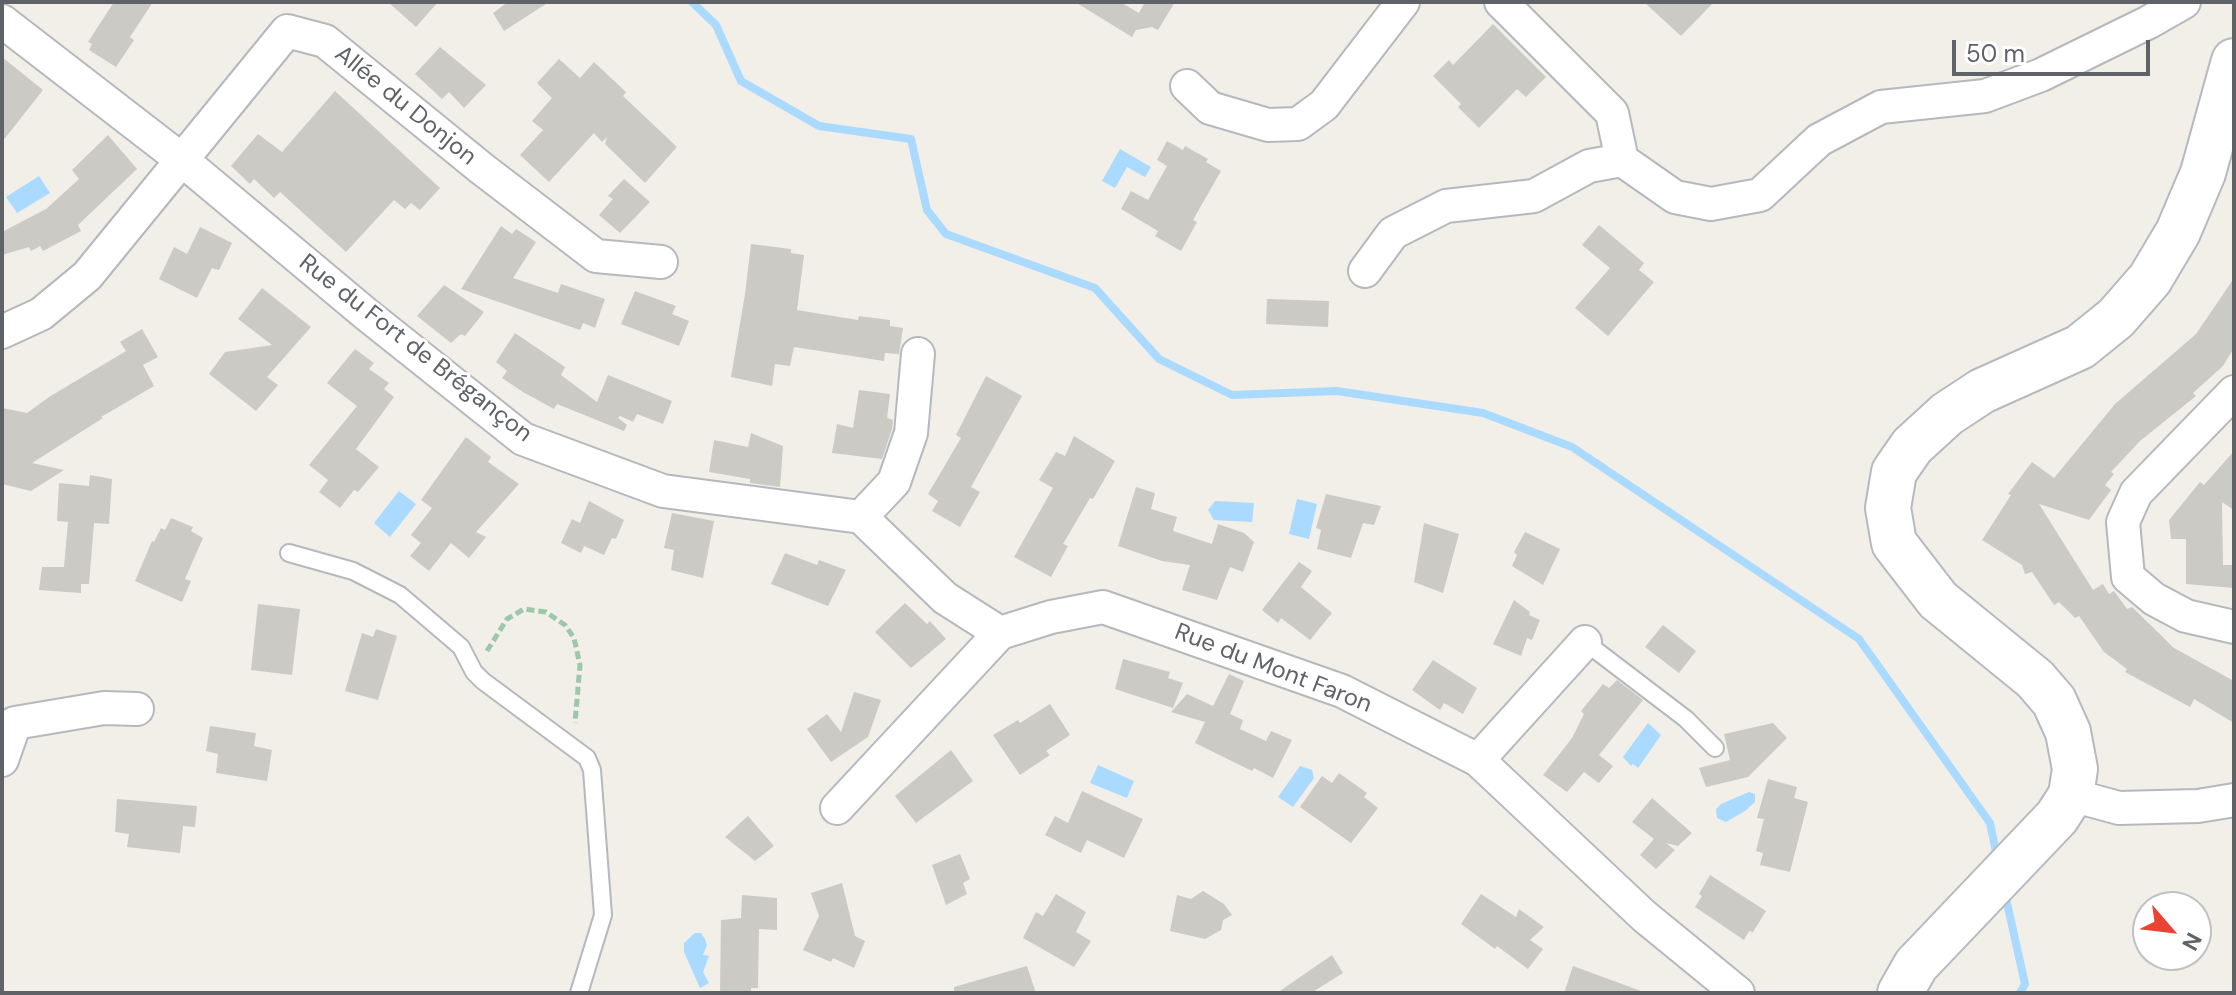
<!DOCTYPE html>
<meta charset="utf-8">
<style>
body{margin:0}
#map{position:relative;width:2236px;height:995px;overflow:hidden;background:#f1efe8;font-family:"DM Sans",sans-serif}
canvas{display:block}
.frame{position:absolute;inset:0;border:4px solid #5f6368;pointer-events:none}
.north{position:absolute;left:2132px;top:891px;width:80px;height:80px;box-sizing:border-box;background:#fff;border:2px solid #bfc1c3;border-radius:50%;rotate:118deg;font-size:22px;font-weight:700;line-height:32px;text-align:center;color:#5f6368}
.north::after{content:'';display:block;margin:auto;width:28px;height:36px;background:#ea4335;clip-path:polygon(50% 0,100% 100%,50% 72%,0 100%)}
.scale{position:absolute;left:1952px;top:40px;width:198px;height:36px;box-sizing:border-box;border:4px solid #5f6368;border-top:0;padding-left:10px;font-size:24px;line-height:28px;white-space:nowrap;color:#5f6368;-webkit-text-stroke:6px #fff;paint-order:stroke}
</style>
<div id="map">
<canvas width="2236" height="995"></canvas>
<div class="frame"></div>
<div class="north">N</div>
<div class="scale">50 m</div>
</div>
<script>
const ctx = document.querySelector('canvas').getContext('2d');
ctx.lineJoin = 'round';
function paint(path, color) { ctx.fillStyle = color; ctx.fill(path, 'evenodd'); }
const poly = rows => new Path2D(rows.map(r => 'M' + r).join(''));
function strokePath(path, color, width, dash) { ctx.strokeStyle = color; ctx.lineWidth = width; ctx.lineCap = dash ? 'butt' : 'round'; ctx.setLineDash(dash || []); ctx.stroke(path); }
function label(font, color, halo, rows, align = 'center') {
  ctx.font = font + ' "DM Sans",sans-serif'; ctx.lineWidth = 6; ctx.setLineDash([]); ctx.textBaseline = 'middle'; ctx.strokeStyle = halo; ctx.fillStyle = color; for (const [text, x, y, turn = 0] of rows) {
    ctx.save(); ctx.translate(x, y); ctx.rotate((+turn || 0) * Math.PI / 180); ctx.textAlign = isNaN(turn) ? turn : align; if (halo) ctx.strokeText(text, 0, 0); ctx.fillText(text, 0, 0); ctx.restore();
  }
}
const water = poly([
 [1120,149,1151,167,1145,177,1127,167,1115,188,1102,181],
 [39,176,50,193,17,213,6,197],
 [399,491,416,504,390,537,374,523],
 [1297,499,1317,504,1309,539,1289,534],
 [1215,501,1254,503,1252,522,1214,520,1208,510],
 [1648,723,1661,735,1638,768,1633,764,1631,766,1623,757],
 [1098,765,1134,781,1127,798,1090,783],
 [1300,766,1312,770,1314,778,1293,807,1278,797],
 [1749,792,1755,794,1755,802,1745,811,1726,822,1717,818,1716,809,1721,804],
 [695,933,701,933,705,939,707,945,703,955,709,956,703,972,709,983,700,988,684,952,684,943]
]);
const stream = poly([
 [692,2,716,25,741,81,819,126,911,139,927,210,946,234,1095,288,1159,359,1232,395,1337,391,1483,413,1572,447,1859,639,1990,823,1997,857],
 [2005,894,2025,984,2020,993]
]);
const building = poly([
 [114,2,153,2,130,37,134,40,116,67,89,50,92,44,88,42],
 [388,2,438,2,416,27],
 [508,2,549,2,504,31,493,13],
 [1075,2,1120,2,1139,13,1145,2,1175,2,1158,30,1152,27,1136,30,1132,37],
 [1644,2,1714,2,1681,36],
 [1493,24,1546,77,1526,97,1517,89,1479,128,1458,107,1461,104,1433,76,1449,60,1453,65],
 [440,47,486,85,464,108,449,92,442,99,415,74],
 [2,57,43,90,2,142],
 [559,59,580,78,594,62,626,92,623,96,677,147,645,183,605,144,607,137,602,142,594,133,549,182,520,155,543,130,532,121,552,98,537,83],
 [335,91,440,188,420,210,411,203,405,209,394,200,346,252,280,192,274,198,254,179,250,184,231,166,258,134,282,152],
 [108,135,137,169,78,225,81,231,43,251,40,246,31,251,29,247,2,255,2,232,46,209,79,179,72,170],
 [1167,141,1183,150,1185,146,1208,159,1206,162,1221,171,1193,220,1197,222,1181,251,1155,236,1158,231,1121,209,1131,191,1148,200,1167,166,1157,160],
 [624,179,650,202,620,233,599,215,613,199,608,196],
 [1599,225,1644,263,1639,270,1654,282,1608,336,1575,308,1610,268,1582,245],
 [501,226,512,234,516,229,536,242,513,278,558,293,561,284,605,299,595,328,583,323,580,330,461,289],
 [200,227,232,243,219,270,212,268,197,298,159,279,174,247,187,254],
 [751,244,791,249,791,253,804,255,797,310,858,320,859,316,890,320,890,326,903,328,899,354,885,353,884,361,794,347,790,366,775,364,772,386,731,377,745,294],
 [2234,278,2234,348,2223,366,2193,393,2196,396,2140,441,2111,472,2114,474,2105,485,2111,490,2089,520,2039,504,2093,590,2103,584,2109,594,2114,591,2127,609,2132,607,2174,648,2234,681,2234,723,2194,699,2190,707,2125,672,2127,669,2104,652,2079,616,2075,618,2059,602,2054,605,2032,572,2025,574,2022,565,1982,540,2011,495,2008,494,2032,462,2054,478,2115,404,2196,334],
 [444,285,484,312,465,336,461,334,451,343,417,316],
 [262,288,311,327,267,377,278,385,256,411,209,374,225,352,272,345,238,319],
 [635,291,676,306,672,314,689,321,679,346,621,324],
 [1267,299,1329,301,1328,327,1266,324],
 [142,329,158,357,143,365,154,386,101,417,103,418,32,463,64,470,31,491,2,484,2,408,27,413,49,397,126,351,120,342],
 [515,333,565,367,561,375,597,402,608,375,672,401,663,424,637,414,633,422,620,416,618,418,627,425,624,431,557,404,554,409,523,392,502,378,507,371,496,362],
 [355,349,374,363,369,369,389,383,384,389,394,397,356,449,379,467,358,492,354,490,340,508,319,492,328,480,309,465,357,406,327,383],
 [986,376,1022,396,971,487,980,492,960,527,932,511,938,501,928,494,961,438,956,435],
 [859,390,890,394,887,418,893,420,892,429,882,459,832,453,837,424,853,428],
 [751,433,783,446,780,487,750,483,750,479,709,472,714,440,748,447],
 [1074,436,1115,461,1093,499,1090,498,1063,544,1068,546,1051,577,1014,557,1053,488,1039,480,1056,452,1065,456],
 [466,437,491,457,488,462,519,484,476,532,486,537,469,558,451,543,429,571,410,556,421,543,411,535,432,508,421,500],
 [2234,451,2234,510,2222,502,2223,565,2234,565,2234,588,2186,584,2186,539,2171,539,2169,520,2200,482,2204,485],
 [90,475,112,479,109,524,94,523,89,584,81,584,81,593,39,590,42,567,64,567,68,522,57,521,59,483,89,486],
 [1136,487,1155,493,1151,509,1177,517,1173,531,1212,544,1218,524,1244,533,1254,542,1243,572,1230,567,1217,600,1182,590,1190,565,1162,561,1118,546],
 [1326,494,1381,506,1374,525,1363,523,1351,558,1317,549,1321,530,1316,528],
 [589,501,624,520,616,539,612,538,604,555,584,546,581,553,561,543,572,519,580,523],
 [672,513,714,521,703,578,671,570,674,550,664,548],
 [171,518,193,527,191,531,203,538,185,579,191,581,182,602,135,581,152,541,154,542,161,528,165,530],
 [1424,523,1459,534,1443,593,1414,582],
 [1525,532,1560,549,1543,585,1512,566,1517,555,1514,552],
 [785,553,817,565,819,560,846,570,828,606,771,584],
 [1299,562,1312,571,1301,587,1332,613,1310,640,1281,618,1278,623,1262,610],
 [1514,600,1530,612,1529,615,1540,620,1532,640,1527,638,1521,656,1493,644],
 [905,603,927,624,930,621,946,639,911,668,875,632],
 [258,604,300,609,292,675,251,670],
 [1663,625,1696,651,1679,673,1645,647],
 [376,629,397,636,378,700,345,691,362,633,373,637],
 [1123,659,1170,672,1168,678,1183,683,1173,708,1115,689],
 [1433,660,1477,688,1463,714,1444,703,1440,710,1412,690],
 [1229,674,1244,681,1230,714,1243,720,1240,729,1266,741,1271,731,1292,740,1273,778,1254,768,1252,771,1195,743,1205,722,1171,712,1187,694,1213,706],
 [1617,680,1643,700,1599,755,1613,766,1599,783,1584,772,1567,792,1543,775,1572,738,1584,714,1581,711,1603,684,1609,688],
 [854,692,881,700,868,737,831,762,807,729,827,714,841,732],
 [1050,704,1070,735,1046,751,1050,755,1020,775,993,735,1018,720,1020,723],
 [1773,723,1787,738,1748,777,1706,787,1699,768,1730,760,1724,734],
 [210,726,256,733,254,746,272,750,267,781,216,773,218,754,206,751],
 [951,750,973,781,916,823,895,796],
 [1339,773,1367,793,1364,797,1378,808,1351,843,1300,807,1322,776,1332,783],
 [1768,779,1797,787,1794,798,1808,802,1790,872,1760,865,1763,853,1756,851,1764,819,1757,818],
 [1082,791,1143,819,1124,858,1087,840,1081,853,1045,835,1055,816,1068,823],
 [1652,798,1692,833,1678,846,1666,843,1675,850,1656,869,1640,855,1654,839,1632,822],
 [117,799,197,806,195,827,183,826,180,853,127,847,129,834,115,832],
 [748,816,774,846,755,861,725,837],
 [960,854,970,879,963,883,967,894,946,905,932,865],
 [1710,875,1766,911,1753,932,1749,931,1744,940,1695,907,1702,896,1699,894],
 [842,883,855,936,865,941,854,968,833,958,831,962,803,950,819,916,811,893],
 [1203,891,1224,904,1232,915,1223,920,1221,930,1205,939,1170,931,1177,895,1191,899],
 [1056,894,1086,912,1076,932,1091,941,1074,967,1023,938,1036,912,1043,916],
 [1481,894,1516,917,1519,909,1544,927,1530,940,1543,949,1528,969,1497,946,1495,949,1461,924],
 [742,895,777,898,777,930,759,929,758,988,751,988,751,993,720,993,721,920,741,918],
 [1332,955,1343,973,1311,993,1277,993],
 [1027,966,1036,993,954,993,954,987],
 [1573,966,1641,991,1640,993,1564,993]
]);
const path = poly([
 [487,651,507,619,524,609,546,612,565,625,574,638,580,665,575,723]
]);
const lane = poly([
 [289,553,353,571,400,595,461,647,474,672,483,681,587,758,592,770,603,915,579,993],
 [1585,642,1686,719,1715,748]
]);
const street = poly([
 [1501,2,1612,113,1622,160,1675,197,1711,204,1760,195,1819,140,1881,107,1985,96,2041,75,2149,22,2184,2],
 [2,21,182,160,366,314,523,439,663,491,861,517,945,598,1000,633],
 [1187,86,1210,108,1268,125,1298,124,1324,105,1403,2],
 [1365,271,1393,233,1446,206,1534,196,1589,166,1622,160],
 [2,332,41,314,87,276,287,31,325,41,481,168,596,256,661,262],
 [2234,392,2136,493,2123,522,2128,577,2154,599,2186,616,2234,627],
 [861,517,894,482,911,433,918,354],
 [2,760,15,723,104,708,137,709],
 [1478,760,1585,642],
 [2071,795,2119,808,2198,806,2234,800],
 [837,808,1000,633,1051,617,1103,607,1342,691,1478,760,1644,916,1738,993]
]);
const secondary = poly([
 [1900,993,1916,965,2057,817,2071,795,2075,769,2068,732,2054,701,2035,679,1938,600,1894,543,1888,508,1894,472,1912,446,1947,414,1982,391,2080,347,2116,318,2150,279,2178,232,2203,173,2234,61]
]);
const streetNames = [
 ["Allée du Donjon",405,106,39],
 ["Rue du Fort de Brégançon",415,349,38],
 ["Rue du Mont Faron",1273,669,21]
];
paint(water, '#aadaff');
strokePath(stream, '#aadaff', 8);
paint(building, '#cccac5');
strokePath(lane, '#b5b8bc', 20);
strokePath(street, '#b5b8bc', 36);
strokePath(secondary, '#b6babf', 48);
strokePath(path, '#9cc7a9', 5, [8, 4]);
strokePath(lane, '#fff', 16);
strokePath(street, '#fff', 32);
strokePath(secondary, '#fff', 44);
label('24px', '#5f6368', '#fff', streetNames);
</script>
